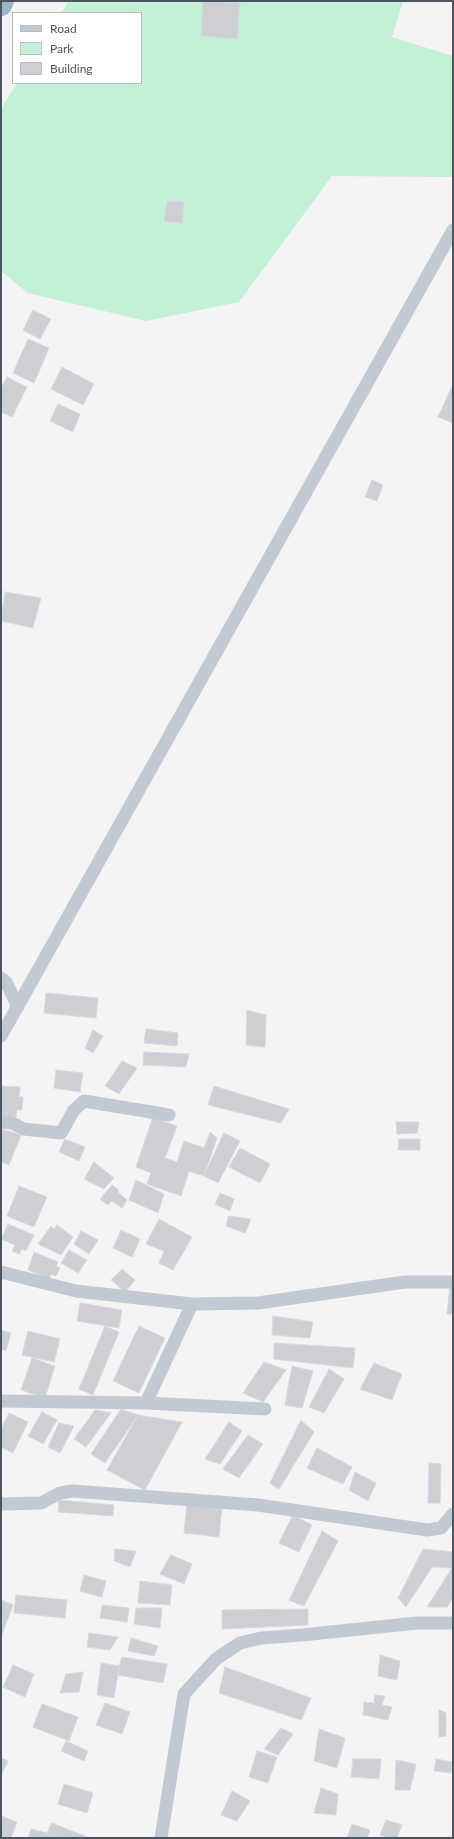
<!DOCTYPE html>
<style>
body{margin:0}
#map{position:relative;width:454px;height:1839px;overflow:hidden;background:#f5f3f3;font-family:Lato,sans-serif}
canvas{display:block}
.frame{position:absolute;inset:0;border:2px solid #4a5661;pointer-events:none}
.legend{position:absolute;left:12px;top:12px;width:130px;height:72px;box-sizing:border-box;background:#fff;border:1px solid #b7bbc0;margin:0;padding:5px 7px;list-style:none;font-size:12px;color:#4a5661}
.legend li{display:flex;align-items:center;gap:8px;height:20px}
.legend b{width:20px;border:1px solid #b7bbc0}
</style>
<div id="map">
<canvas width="454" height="1839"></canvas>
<div class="frame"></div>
<ul class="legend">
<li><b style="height:5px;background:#c1cad2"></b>Road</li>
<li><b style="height:11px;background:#c3f1d5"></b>Park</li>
<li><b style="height:11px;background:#cdcfd5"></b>Building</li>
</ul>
</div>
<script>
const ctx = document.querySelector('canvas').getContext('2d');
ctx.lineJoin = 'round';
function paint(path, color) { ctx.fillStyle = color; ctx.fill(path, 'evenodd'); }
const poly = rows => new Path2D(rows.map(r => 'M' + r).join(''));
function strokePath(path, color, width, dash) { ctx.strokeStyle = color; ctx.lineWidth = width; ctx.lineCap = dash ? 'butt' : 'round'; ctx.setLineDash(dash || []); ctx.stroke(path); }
const green = poly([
 [69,1,403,1,392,37,453,56,453,177,332,176,239,302,146,321,28,293,1,271,1,109,17,83,141,83,141,13,61,13]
]);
const building = poly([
 [203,1,240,3,237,39,201,36,203,1],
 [167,201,184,202,182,223,164,221,167,201],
 [33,310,51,319,40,339,23,330,33,310],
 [28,339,49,348,34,383,13,373,28,339],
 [62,367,94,384,83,405,51,389,62,367],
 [7,377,27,387,12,417,1,412,1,388,7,377],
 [453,384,453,423,438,417,453,384],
 [58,404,80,414,73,432,50,421,58,404],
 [372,480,383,485,377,501,365,497,372,480],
 [5,592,41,598,33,628,1,621,5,592],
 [46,993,98,998,96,1018,44,1013,46,993],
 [247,1010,266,1015,265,1047,246,1045,247,1010],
 [146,1029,178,1033,177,1046,144,1043,146,1029],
 [93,1030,103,1036,93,1053,85,1048,93,1030],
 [144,1052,189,1054,186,1067,143,1065,144,1052],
 [122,1061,137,1068,119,1094,105,1086,122,1061],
 [56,1070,83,1073,80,1092,54,1088,56,1070],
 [1,1086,20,1087,19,1097,23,1097,22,1110,17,1110,16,1117,1,1117,1,1086],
 [214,1086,289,1109,281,1123,208,1105,214,1086],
 [153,1117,177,1126,165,1158,177,1162,184,1141,204,1148,210,1132,217,1138,204,1176,189,1171,181,1196,147,1184,151,1173,136,1167,153,1117],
 [396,1122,419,1122,417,1133,397,1134,396,1122],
 [1,1129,21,1135,9,1165,1,1162,1,1129],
 [224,1133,240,1141,218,1183,204,1176,224,1133],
 [65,1139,85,1147,79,1161,59,1152,65,1139],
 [399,1139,420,1139,420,1150,398,1150,399,1139],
 [240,1148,270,1164,260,1183,229,1167,240,1148],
 [94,1162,114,1178,104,1189,84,1179,94,1162],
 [136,1180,164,1194,158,1213,129,1200,136,1180],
 [112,1185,119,1190,118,1192,127,1200,122,1208,112,1201,108,1205,100,1199,112,1185],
 [19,1186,47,1197,34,1227,7,1216,19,1186],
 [220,1193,234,1199,230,1211,215,1204,220,1193],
 [228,1216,251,1219,245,1233,226,1226,228,1216],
 [159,1219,192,1237,173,1270,159,1263,164,1251,146,1244,159,1219],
 [8,1224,34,1235,26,1251,22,1249,19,1254,12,1251,15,1245,1,1239,8,1224],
 [57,1225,73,1237,61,1255,38,1244,51,1226,54,1229,57,1225],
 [121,1230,140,1239,132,1257,113,1248,121,1230],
 [81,1231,98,1240,89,1254,74,1244,81,1231],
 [69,1250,87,1260,78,1273,61,1263,69,1250],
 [34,1252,58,1262,56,1266,60,1268,56,1276,51,1274,50,1279,28,1270,34,1252],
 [122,1269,135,1280,125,1292,111,1280,122,1269],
 [450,1287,453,1287,453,1314,447,1314,450,1287],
 [80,1303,122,1310,119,1328,77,1321,80,1303],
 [273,1316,313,1322,310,1338,272,1335,273,1316],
 [105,1326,119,1332,93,1395,79,1389,105,1326],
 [139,1326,165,1338,139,1393,113,1381,139,1326],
 [1,1330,11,1333,6,1351,1,1349,1,1330],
 [28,1331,60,1339,54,1362,22,1355,28,1331],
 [274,1343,355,1348,353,1368,274,1359,274,1343],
 [32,1358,55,1366,45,1398,21,1390,32,1358],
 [264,1362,286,1370,263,1402,243,1393,264,1362],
 [374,1363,402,1374,392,1400,360,1389,374,1363],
 [292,1366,313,1371,302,1408,285,1405,292,1366],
 [329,1369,344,1379,324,1413,309,1407,329,1369],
 [121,1409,138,1415,105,1463,91,1454,121,1409],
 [95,1410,111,1413,86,1447,74,1439,95,1410],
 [42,1412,57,1420,43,1444,28,1436,42,1412],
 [9,1413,28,1422,13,1453,1,1447,1,1429,9,1413],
 [138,1415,182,1422,145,1490,107,1470,138,1415],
 [301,1420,314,1432,279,1489,270,1483,301,1420],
 [229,1422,242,1431,220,1464,205,1459,229,1422],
 [59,1423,74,1426,60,1453,48,1447,59,1423],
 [248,1435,263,1444,239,1478,223,1469,248,1435],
 [317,1448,352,1467,343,1484,307,1468,317,1448],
 [429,1463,441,1464,440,1503,428,1503,429,1463],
 [355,1472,376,1483,368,1501,349,1490,355,1472],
 [59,1500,114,1505,113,1516,58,1512,59,1500],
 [187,1504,222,1508,219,1537,184,1533,187,1504],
 [293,1515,312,1525,299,1552,279,1543,293,1515],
 [322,1531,338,1541,304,1606,289,1600,322,1531],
 [115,1549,136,1551,130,1567,114,1561,115,1549],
 [423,1549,453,1552,453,1598,447,1607,427,1607,452,1568,432,1567,406,1607,398,1598,423,1549],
 [171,1555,192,1564,184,1584,160,1574,171,1555],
 [84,1575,106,1581,102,1597,80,1591,84,1575],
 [140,1581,172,1585,170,1605,138,1603,140,1581],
 [16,1595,67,1600,65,1618,14,1613,16,1595],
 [1,1600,13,1605,1,1637,1,1600],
 [102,1605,129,1608,127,1622,100,1618,102,1605],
 [136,1608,162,1608,160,1628,134,1624,136,1608],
 [308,1609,308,1625,222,1629,222,1610,308,1609],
 [89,1633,118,1637,110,1650,87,1647,89,1633],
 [131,1638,158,1646,154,1656,128,1651,131,1638],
 [380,1655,400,1661,397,1680,378,1676,380,1655],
 [122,1657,167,1664,163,1683,118,1675,119,1666,122,1657],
 [101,1663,119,1666,114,1698,97,1695,101,1663],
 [13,1665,34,1674,25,1697,3,1687,13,1665],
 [225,1667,311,1698,301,1720,219,1693,225,1667],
 [83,1672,79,1692,60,1693,66,1674,83,1672],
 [375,1695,385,1696,382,1705,392,1707,388,1720,363,1715,364,1702,374,1703,375,1695],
 [105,1703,130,1712,122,1734,96,1725,105,1703],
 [42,1704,78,1717,69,1741,33,1727,42,1704],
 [439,1710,446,1713,446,1736,439,1737,439,1710],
 [281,1728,293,1734,278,1755,264,1749,281,1728],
 [319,1729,345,1738,337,1768,314,1761,319,1729],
 [66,1741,88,1751,84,1761,61,1751,66,1741],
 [257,1751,277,1757,268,1783,249,1777,257,1751],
 [1,1758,8,1761,1,1776,1,1758],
 [353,1759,381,1759,379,1779,351,1777,353,1759],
 [436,1759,452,1762,451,1773,434,1771,436,1759],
 [396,1760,416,1764,410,1790,395,1790,396,1760],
 [64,1784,93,1793,87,1813,58,1804,64,1784],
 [321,1788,338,1794,336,1815,314,1813,321,1788],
 [232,1791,250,1801,237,1821,221,1815,232,1791],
 [1,1816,17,1822,11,1838,1,1838,1,1816],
 [386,1820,402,1825,397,1838,389,1838,380,1835,386,1820],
 [52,1823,87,1837,86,1838,59,1838,47,1833,52,1823],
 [352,1824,370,1830,367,1838,347,1838,352,1824],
 [31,1829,47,1833,59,1838,28,1838,31,1829]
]);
const minor = poly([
 [1,978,6,982,18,1007],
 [1,1036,453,230],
 [1,1122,12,1123,24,1129,61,1133,74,1110,84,1101,169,1115],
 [1,1272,76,1291,192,1304,258,1303,405,1282,453,1282],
 [1,1401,146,1403,265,1409],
 [146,1403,192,1304],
 [1,1504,41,1503,60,1493,73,1491,258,1505,427,1530,441,1528,453,1514],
 [161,1838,184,1694,216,1659,240,1643,261,1638,302,1635,417,1623,453,1623]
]);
const trunk = poly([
 [1,5,3,1]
]);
paint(green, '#c3f1d5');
paint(building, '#cdcfd5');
strokePath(building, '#d7d9de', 1);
strokePath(minor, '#c1cad2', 13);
strokePath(trunk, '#9fb4c9', 22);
</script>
